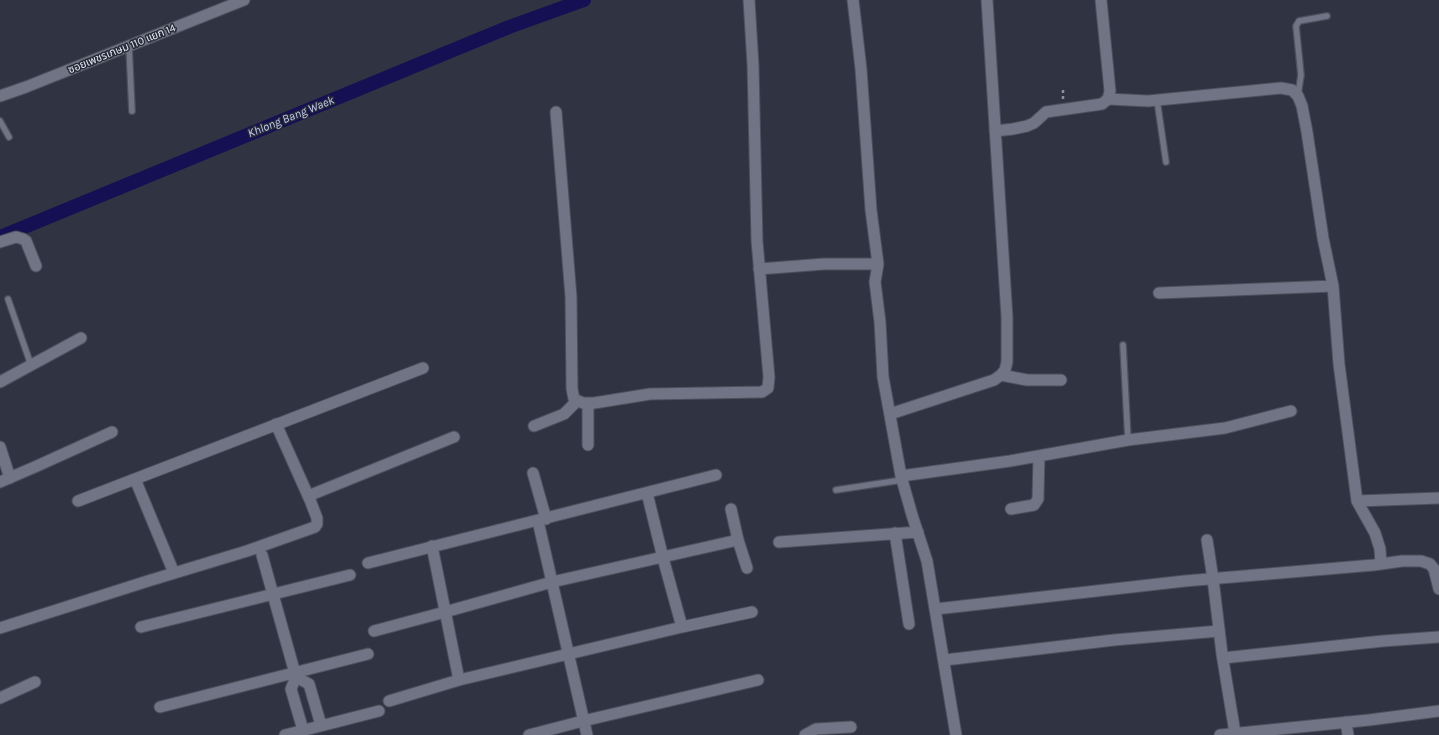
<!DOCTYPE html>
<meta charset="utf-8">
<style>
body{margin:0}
canvas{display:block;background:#303341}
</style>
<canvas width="1439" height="735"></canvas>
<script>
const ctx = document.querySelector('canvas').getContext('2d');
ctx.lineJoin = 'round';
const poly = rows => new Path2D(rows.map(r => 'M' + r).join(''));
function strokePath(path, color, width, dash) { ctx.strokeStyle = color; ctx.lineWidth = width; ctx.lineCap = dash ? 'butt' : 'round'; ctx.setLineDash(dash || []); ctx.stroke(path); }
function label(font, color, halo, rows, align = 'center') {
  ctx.font = font + ' Karla,"Noto Sans Thai",sans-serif'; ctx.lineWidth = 3; ctx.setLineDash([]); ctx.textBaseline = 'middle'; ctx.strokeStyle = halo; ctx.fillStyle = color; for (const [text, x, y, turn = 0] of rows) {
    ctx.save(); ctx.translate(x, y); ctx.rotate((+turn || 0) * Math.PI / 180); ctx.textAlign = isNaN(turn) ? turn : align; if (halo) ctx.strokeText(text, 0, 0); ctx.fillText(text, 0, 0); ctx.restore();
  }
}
const canal = poly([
 [0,237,509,27,584,0]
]);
const path = poly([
 [1063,90,1063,100]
]);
const lane = poly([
 [129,46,132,111],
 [1298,95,1301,75,1296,26,1299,21,1327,16],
 [1157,100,1166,162],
 [0,121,9,137],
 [8,299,31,365],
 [1123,345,1128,440],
 [836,490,902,480]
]);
const street = poly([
 [853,0,861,69,871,210,878,264,875,282,880,322,883,377,901,476,912,515,927,561,956,735],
 [0,96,26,87,244,0],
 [1108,99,1148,101,1281,88,1292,90,1298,96,1302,106,1307,132,1323,238,1333,286,1339,364,1357,501,1375,533,1380,549,1381,564],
 [556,112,571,297,572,389,574,399,583,403,594,403,650,394,762,392,768,388,769,377,757,241,753,65,749,0],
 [995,131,1013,129,1027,126,1034,123,1046,112,1102,104,1108,99,1110,91,1101,0],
 [0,242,16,237,23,239,26,241,36,266],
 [759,269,824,264,878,264],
 [1159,293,1333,286],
 [1001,375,1027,380,1061,380],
 [0,382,81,338],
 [890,414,994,380,1001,375,1005,370,1007,362,1007,317,987,0],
 [534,426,564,414,577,401],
 [588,445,588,403],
 [0,447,10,478],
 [533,473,546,519],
 [901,476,1010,461,1128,440,1225,428,1291,411],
 [135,479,174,573],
 [0,482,37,466,112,432],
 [647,493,663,558,682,627],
 [308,496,454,437],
 [78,501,423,368],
 [1357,501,1439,498],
 [731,509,738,540,747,568],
 [1011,509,1034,505,1038,499,1039,456],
 [538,521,587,735],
 [895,533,909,624],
 [1207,540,1213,579,1222,654,1235,733],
 [779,542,918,532],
 [432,546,459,680],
 [262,555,296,677],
 [368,563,716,475],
 [936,609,1185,581,1374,565,1402,561,1421,561,1430,564,1434,569,1439,589],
 [141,627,350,575],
 [0,628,148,581,247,551,315,527,317,524,317,518,310,500,276,424],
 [374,631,445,612,552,582,738,540],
 [1223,658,1383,641,1439,637],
 [945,660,1114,640,1219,631],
 [0,698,35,682],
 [389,701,459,680,682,627,752,612],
 [160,707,368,654],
 [1346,722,1348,735],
 [303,730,291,689,296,677,309,684,321,725],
 [285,735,379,711],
 [529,735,583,721,758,680],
 [805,735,816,729,851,727],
 [1220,735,1369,720,1439,711]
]);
const streetNames = [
 ["ซอยเพชรเกษม 110 แยก 14",122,49,-22]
];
const waterNames = [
 ["Khlong Bang Waek",291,117,-22]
];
strokePath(canal, '#151054', 14);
strokePath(lane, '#4d4f5c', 8);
strokePath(street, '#4d4f5c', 13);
strokePath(path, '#8d909b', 2.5, [3, 3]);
strokePath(lane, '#707484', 5.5);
strokePath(street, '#707484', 11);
label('11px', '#e5e7f0', '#262937', streetNames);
label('italic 12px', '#c2cbf4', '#262937', waterNames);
</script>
